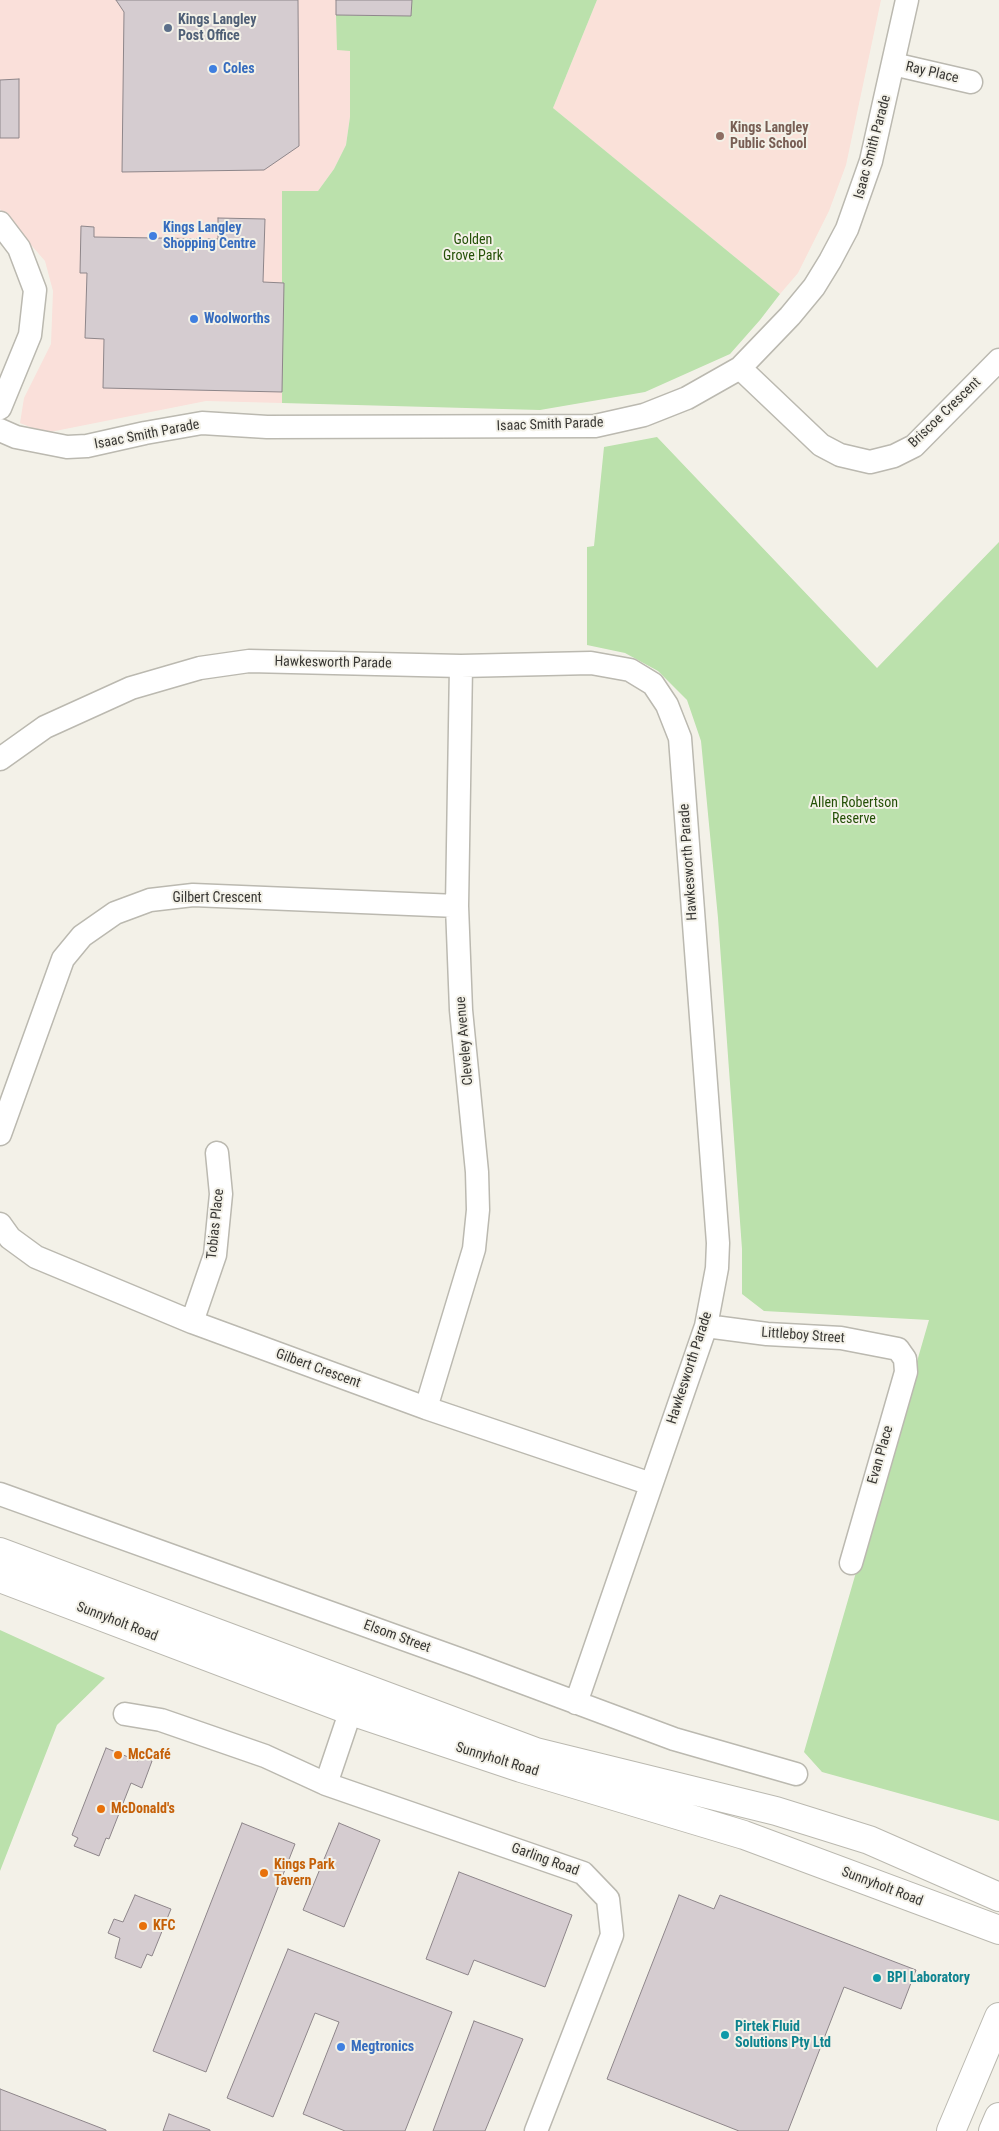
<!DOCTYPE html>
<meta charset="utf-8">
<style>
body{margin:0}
canvas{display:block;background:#f3f1e8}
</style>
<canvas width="999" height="2131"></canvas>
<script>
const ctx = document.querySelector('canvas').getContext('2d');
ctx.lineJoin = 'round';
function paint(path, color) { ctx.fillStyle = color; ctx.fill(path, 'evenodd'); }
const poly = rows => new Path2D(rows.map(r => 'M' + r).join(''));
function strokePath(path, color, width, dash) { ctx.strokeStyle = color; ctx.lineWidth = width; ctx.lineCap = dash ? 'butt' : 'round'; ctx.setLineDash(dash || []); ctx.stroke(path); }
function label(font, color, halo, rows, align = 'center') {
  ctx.font = font + ' "Roboto Condensed",sans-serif'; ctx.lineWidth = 4; ctx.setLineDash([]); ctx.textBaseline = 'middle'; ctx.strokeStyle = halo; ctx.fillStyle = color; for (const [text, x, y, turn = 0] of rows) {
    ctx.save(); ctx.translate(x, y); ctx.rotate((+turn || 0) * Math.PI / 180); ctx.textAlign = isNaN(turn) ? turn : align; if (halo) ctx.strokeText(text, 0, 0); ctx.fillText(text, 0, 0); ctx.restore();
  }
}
const commercial = poly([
 [0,0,336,0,350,51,350,117,346,145,334,169,318,191,282,191,282,403,206,401,45,433,20,423,24,398,51,344,53,291,45,261,0,209]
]);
const education = poly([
 [597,0,881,0,846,165,829,211,798,273,780,294,553,108]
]);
const green = poly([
 [412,0,597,0,553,108,780,294,760,320,730,354,645,392,540,410,282,403,282,191,318,191,334,169,346,145,350,117,350,51,337,50,336,15,411,16],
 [657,437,877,668,999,542,999,1821,822,1772,804,1752,929,1320,764,1311,742,1294,742,1249,718,918,701,741,687,700,658,671,625,653,587,645,587,547,594,546,604,447],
 [0,1630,105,1678,57,1725,0,1871]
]);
const building = poly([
 [116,0,298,0,299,146,264,170,122,172,124,12,116,0],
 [336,0,412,0,411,16,336,15,336,0],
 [19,79,19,138,0,138,0,80,19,79],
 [218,218,265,219,263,282,284,283,282,392,103,388,104,339,85,338,87,273,80,273,81,226,94,227,94,237,218,239,218,218],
 [106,1748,138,1761,140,1756,152,1761,142,1788,131,1783,109,1839,106,1838,99,1856,74,1846,78,1838,72,1835,106,1748],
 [242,1823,295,1844,206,2072,153,2051,242,1823],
 [339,1823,380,1840,344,1927,303,1910,339,1823],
 [459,1872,572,1915,545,1987,474,1960,468,1975,426,1959,459,1872],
 [135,1895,171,1909,152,1956,147,1954,141,1968,115,1958,120,1938,108,1933,114,1919,123,1922,135,1895],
 [679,1895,714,1909,720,1895,916,1970,901,2009,844,1987,788,2131,739,2131,607,2079,679,1895],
 [288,1949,452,2012,405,2131,345,2131,303,2114,339,2022,315,2013,273,2117,227,2098,288,1949],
 [474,2021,523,2039,485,2131,433,2131,474,2021],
 [0,2089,106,2130,106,2131,0,2131,0,2089],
 [169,2114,210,2130,210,2131,163,2131,169,2114]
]);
const minor = poly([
 [893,64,971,82],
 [0,223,19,248,35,290,30,335,0,408],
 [740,368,821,445,840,455,870,462,894,456,914,446,999,360],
 [0,430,16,437,67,447,87,446,145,433,202,423,267,427,595,426,644,415,687,398,740,368,790,316,814,287,830,261,847,229,871,161,907,0],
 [0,759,45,727,131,688,200,668,249,661,461,666,591,663,630,670,653,684,667,705,680,738,718,1243,717,1268,706,1326,576,1703],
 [0,1134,63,959,82,936,115,913,150,900,193,895,457,906],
 [0,1224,10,1238,36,1257,192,1322,426,1408,651,1484],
 [192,1322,215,1255,221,1194,217,1153],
 [706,1326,767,1334,841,1338,898,1349,905,1359,906,1372,851,1563],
 [426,1408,474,1249,478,1210,477,1172,461,1010,457,906,461,666],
 [0,1494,473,1664,674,1739,796,1774],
 [125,1714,161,1720,265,1756,326,1784,583,1873,608,1899,612,1935,536,2131],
 [326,1784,356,1695]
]);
const major = poly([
 [0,1552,536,1752,776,1811,869,1840,999,1897],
 [0,1578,351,1711,521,1768,744,1835,999,1930],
 [951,2131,999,2017],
 [993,2131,999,2117]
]);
const markers = [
 [168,28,5,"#5c6f8a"],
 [213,69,5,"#3f7fe0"],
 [720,136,5,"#8d6e63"],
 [153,236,5,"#3f7fe0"],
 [194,319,5,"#3f7fe0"],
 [118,1755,5,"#e8710a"],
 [101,1809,5,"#e8710a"],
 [264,1873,5,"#e8710a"],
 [143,1926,5,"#e8710a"],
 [877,1978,5,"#0f9aa8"],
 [725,2035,5,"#0f9aa8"],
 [341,2047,5,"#3f7fe0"]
];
const serviceNames = [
 ["Kings Langley",178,20],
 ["Post Office",178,36]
];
const shopNames = [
 ["Coles",223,69],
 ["Kings Langley",163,228],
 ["Shopping Centre",163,244],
 ["Woolworths",204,319],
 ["Megtronics",351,2047]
];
const streetNames = [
 ["Ray Place",932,73,13],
 ["Isaac Smith Parade",873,147,-75],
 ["Briscoe Crescent",945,413,-44],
 ["Isaac Smith Parade",550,425,-2],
 ["Isaac Smith Parade",147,435,-11],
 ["Hawkesworth Parade",333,663,1],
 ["Hawkesworth Parade",689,862,-94],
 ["Gilbert Crescent",217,898],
 ["Cleveley Avenue",465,1041,-95],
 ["Tobias Place",216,1224,-84],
 ["Littleboy Street",803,1336,4],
 ["Hawkesworth Parade",690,1368,-72],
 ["Gilbert Crescent",318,1369,20],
 ["Evan Place",881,1455,-74],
 ["Sunnyholt Road",117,1622,21],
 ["Elsom Street",397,1637,20],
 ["Sunnyholt Road",497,1760,17],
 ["Garling Road",545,1860,20],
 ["Sunnyholt Road",882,1887,21]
];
const educationNames = [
 ["Kings Langley",730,128],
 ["Public School",730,144]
];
const parkNames = [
 ["Golden",473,240],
 ["Grove Park",473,256],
 ["Allen Robertson",854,803],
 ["Reserve",854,819]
];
const foodNames = [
 ["McCafé",128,1755],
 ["McDonald's",111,1809],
 ["Kings Park",274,1865],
 ["Tavern",274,1881],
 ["KFC",153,1926]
];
const cultureNames = [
 ["BPI Laboratory",887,1978],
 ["Pirtek Fluid",735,2027],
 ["Solutions Pty Ltd",735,2043]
];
paint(commercial, '#fae0da');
paint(education, '#fae1d9');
paint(green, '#bbe1ac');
paint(building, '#d5ccd0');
strokePath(building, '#8e868a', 1);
strokePath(minor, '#bbb9b0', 25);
strokePath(major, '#bbb9b0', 30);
strokePath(minor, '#fff', 22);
strokePath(major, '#fff', 28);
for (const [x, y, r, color] of markers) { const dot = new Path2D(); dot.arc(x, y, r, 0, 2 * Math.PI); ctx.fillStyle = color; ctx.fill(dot); strokePath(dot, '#f3f1e8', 2); }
label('bold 14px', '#4e5e75', '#f3f1e8', serviceNames, 'left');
label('bold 14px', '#366cbe', '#f3f1e8', shopNames, 'left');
label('14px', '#383734', '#f3f1e8', streetNames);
label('bold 14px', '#785e54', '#f3f1e8', educationNames, 'left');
label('14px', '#245007', '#f3f1e8', parkNames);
label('bold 14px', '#c56008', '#f3f1e8', foodNames, 'left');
label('bold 14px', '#0d838f', '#f3f1e8', cultureNames, 'left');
</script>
